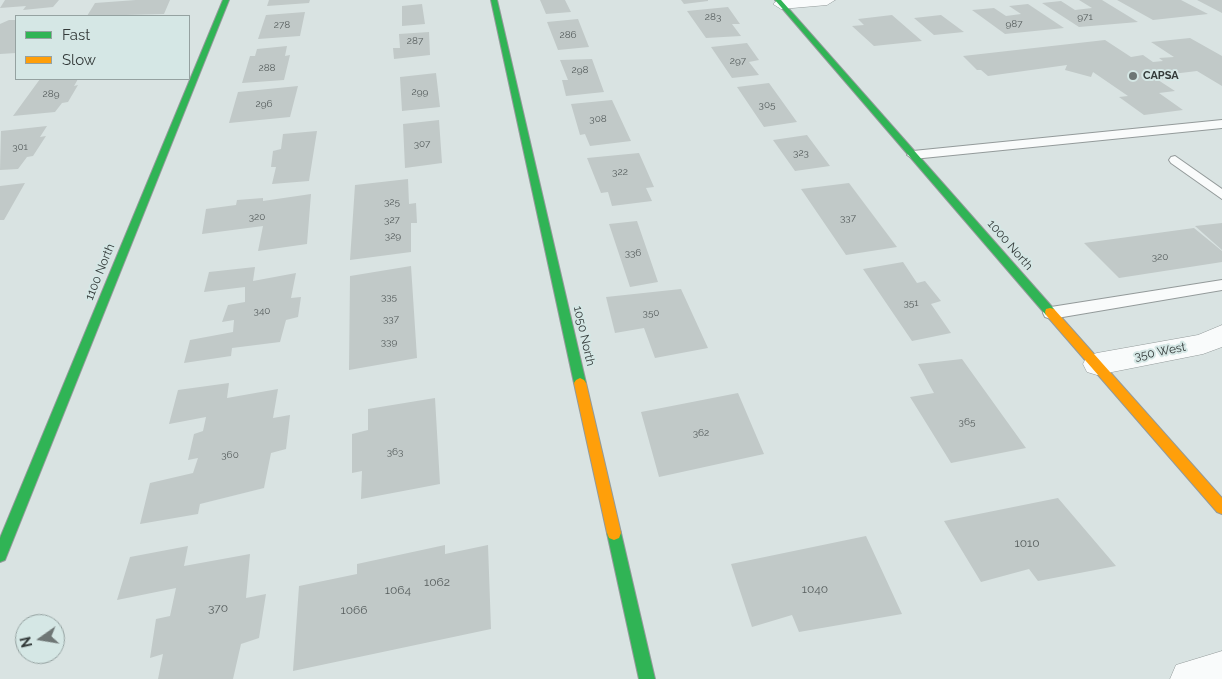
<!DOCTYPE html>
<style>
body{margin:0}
#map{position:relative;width:1222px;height:679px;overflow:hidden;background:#d9e3e2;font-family:Raleway,sans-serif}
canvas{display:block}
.legend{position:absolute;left:15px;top:15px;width:175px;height:65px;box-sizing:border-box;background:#d5e7e5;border:1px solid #95a2a1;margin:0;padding:6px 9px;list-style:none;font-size:15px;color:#343b3a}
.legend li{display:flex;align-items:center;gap:10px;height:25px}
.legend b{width:25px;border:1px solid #95a2a1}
.north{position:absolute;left:15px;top:614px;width:50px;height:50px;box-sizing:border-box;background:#d5e7e5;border:1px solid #95a2a1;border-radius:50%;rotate:257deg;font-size:14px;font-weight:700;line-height:20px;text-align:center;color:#343b3a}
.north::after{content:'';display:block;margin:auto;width:18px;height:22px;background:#6e7675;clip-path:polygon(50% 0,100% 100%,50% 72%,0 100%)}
</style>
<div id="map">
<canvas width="1222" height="679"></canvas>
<ul class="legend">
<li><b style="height:6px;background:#30b455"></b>Fast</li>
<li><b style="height:6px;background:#ff9f0a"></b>Slow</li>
</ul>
<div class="north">N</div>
</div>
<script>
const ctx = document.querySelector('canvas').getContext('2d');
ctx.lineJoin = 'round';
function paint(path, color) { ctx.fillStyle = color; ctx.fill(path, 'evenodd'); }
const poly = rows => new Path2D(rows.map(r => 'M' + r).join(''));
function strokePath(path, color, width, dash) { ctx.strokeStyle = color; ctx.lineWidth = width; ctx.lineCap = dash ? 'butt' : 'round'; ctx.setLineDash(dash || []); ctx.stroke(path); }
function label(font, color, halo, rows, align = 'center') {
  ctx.font = font + ' Raleway,sans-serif'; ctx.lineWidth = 4; ctx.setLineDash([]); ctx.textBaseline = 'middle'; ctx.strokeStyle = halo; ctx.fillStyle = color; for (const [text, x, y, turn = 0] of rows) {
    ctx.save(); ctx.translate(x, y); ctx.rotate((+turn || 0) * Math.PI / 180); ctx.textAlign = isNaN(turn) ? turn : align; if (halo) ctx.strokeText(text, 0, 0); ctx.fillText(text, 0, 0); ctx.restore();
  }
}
const building = poly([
 [5,0,59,0,53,7,23,10,26,6,0,8],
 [136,0,170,0,164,14,87,16,95,3],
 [269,0,310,0,309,3,267,6],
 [540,0,565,0,571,12,546,14],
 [681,0,708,0,708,1,684,4],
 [1079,0,1102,0,1138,22,1079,27,1042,3,1061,1,1075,10,1092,8],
 [1117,0,1181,0,1208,14,1153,20],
 [1197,0,1222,0,1222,13],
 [422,4,425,24,402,26,402,6],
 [1028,4,1064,28,1005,34,972,10,994,8,1006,16,1021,14,1009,6],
 [728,7,740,24,732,24,741,36,706,38,687,11],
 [305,12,300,36,258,39,266,15],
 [892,15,922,41,874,46,852,26,864,25,858,19],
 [941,15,964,32,934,35,914,18],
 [578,19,589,47,558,50,547,22],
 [9,20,16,20,16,53,0,54,0,24],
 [429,32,430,55,394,59,393,48,400,48,399,34],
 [1190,38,1222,56,1222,86,1197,71,1164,75,1170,78,1158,80,1175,91,1159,93,1183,110,1144,115,1119,97,1128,96,1093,72,1091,77,1065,70,1067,65,988,76,981,70,977,70,963,56,1105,40,1131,57,1143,55,1153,62,1163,61,1159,58,1174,57,1151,42],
 [747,43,759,60,749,62,759,75,732,78,711,47],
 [287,46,285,56,290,55,284,80,242,83,250,56,255,56,257,49],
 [592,59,604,92,566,96,562,80,568,80,560,60],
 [436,73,440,107,402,111,400,77],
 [40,79,78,79,74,86,78,85,68,102,62,103,55,112,13,116],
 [769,83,797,122,764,127,737,87],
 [298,86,290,117,229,123,238,92],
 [612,100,631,141,590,146,585,134,580,135,571,104],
 [439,120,442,163,405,168,403,124],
 [47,126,40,137,46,136,33,156,27,157,18,169,0,170,1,131],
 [317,131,309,181,272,184,276,167,271,167,273,151,281,149,283,134],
 [807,135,830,166,795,171,773,140],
 [639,153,654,187,646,188,652,201,612,206,608,192,601,193,587,158],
 [408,179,409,204,416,203,417,223,411,223,411,252,350,260,355,185],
 [25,183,4,220,0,220,0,186],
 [849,183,897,247,846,255,801,189],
 [311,194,307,244,258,251,263,226,202,234,206,209,236,205,237,200,263,198,263,201],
 [637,221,658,282,630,287,609,224],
 [1222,223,1222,250,1195,226],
 [1194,228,1222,251,1222,262,1119,278,1084,243],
 [903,262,917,283,925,281,941,301,931,304,951,333,912,341,863,269],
 [411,266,417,358,349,370,350,276],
 [255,267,253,281,296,273,291,298,301,297,298,317,286,320,280,342,232,348,231,356,184,363,190,340,233,332,234,320,222,322,228,305,245,302,245,287,204,292,209,272],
 [681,289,708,348,655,358,644,328,615,333,606,297],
 [962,359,1026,448,951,463,910,397,934,393,918,364],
 [229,383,227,398,278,389,273,418,290,415,286,449,271,453,264,488,200,504,198,514,140,524,150,483,193,473,198,458,188,460,194,434,203,431,206,417,169,424,178,390],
 [738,393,764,454,659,477,641,412],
 [435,398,440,484,361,499,362,471,352,473,352,434,368,430,368,409],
 [1058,498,1116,566,1038,581,1029,569,981,582,944,521],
 [866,536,902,614,799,632,792,615,752,627,731,564],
 [445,545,445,554,488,545,491,629,293,671,299,586,357,574,357,564],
 [188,546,184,566,250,554,246,598,266,594,259,638,241,644,233,679,158,679,163,654,150,658,156,619,170,616,176,588,117,600,130,557]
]);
const lane = poly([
 [1222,120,1222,128,913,159,907,155,913,151,1222,120],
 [1175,156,1222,189,1222,199,1171,163,1169,160,1171,157,1175,156],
 [1222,280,1222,290,1051,319,1045,317,1043,313,1045,309,1051,307,1222,280]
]);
const street = poly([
 [835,0,827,5,781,9,773,4,778,0,835,0],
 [1222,325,1222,347,1203,354,1097,375,1087,372,1083,364,1087,356,1097,353,1198,335,1222,325],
 [1222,651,1222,679,1170,679,1176,665,1222,651]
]);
const fast = poly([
 [223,0,229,0,5,560,0,562,0,538,223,0],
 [491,0,497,0,586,383,584,386,580,388,576,386,574,383,491,0],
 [775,0,781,0,1054,309,1055,312,1054,315,1046,315,775,0],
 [614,526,619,528,621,533,655,679,639,679,607,533,609,528,614,526]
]);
const slow = poly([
 [1050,308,1054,309,1222,498,1222,514,1217,512,1046,315,1045,312,1046,309,1050,308],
 [580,378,584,380,586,383,621,533,619,538,614,540,609,538,607,533,574,383,576,380,580,378]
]);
const markers = [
 [1133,76,5,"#6e7675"]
];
const numberNames = [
 ["283",713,17],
 ["971",1085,17],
 ["987",1014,24],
 ["278",282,25],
 ["286",568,35],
 ["287",415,41],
 ["297",738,61],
 ["288",267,68],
 ["298",580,70],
 ["299",420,92],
 ["289",51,94],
 ["296",264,104],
 ["305",767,105],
 ["308",598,119],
 ["307",422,144],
 ["301",20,147],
 ["323",801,153],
 ["322",620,172],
 ["325",392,202],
 ["320",257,217],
 ["337",848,218],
 ["327",392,220],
 ["329",393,236],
 ["336",633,253],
 ["320",1160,257],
 ["335",389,297],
 ["351",911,303],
 ["340",262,311],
 ["350",651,313],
 ["337",391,319],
 ["339",389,342],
 ["365",967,422],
 ["362",701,433],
 ["363",395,452],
 ["360",230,455]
];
const farPoinames = [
 ["CAPSA",1143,76]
];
const streetNames = [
 ["1000 North",1010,245,49],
 ["1100 North",100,272,-68],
 ["1050 North",584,336,77],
 ["350 West",1160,352,-11]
];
const nearNumbernames = [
 ["1010",1027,543],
 ["1062",437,582],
 ["1040",815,589],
 ["1064",398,590],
 ["370",218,608],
 ["1066",354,610]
];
paint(building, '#c1c9c8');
strokePath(lane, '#939a9a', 2);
strokePath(street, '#939a9a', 1);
strokePath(fast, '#939a9a', 2);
strokePath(slow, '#939a9a', 2);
paint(lane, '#f9fbfb');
paint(street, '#f9fbfb');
paint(fast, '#30b455');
paint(slow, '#ff9f0a');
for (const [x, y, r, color] of markers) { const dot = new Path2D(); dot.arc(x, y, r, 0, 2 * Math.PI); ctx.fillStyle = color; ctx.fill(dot); strokePath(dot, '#d5e7e5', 2); }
label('10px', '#575e5e', null, numberNames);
label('bold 11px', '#343b3a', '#d5e7e5', farPoinames, 'left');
label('12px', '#343b3a', '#d5e7e5', streetNames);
label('12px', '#575e5e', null, nearNumbernames);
</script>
